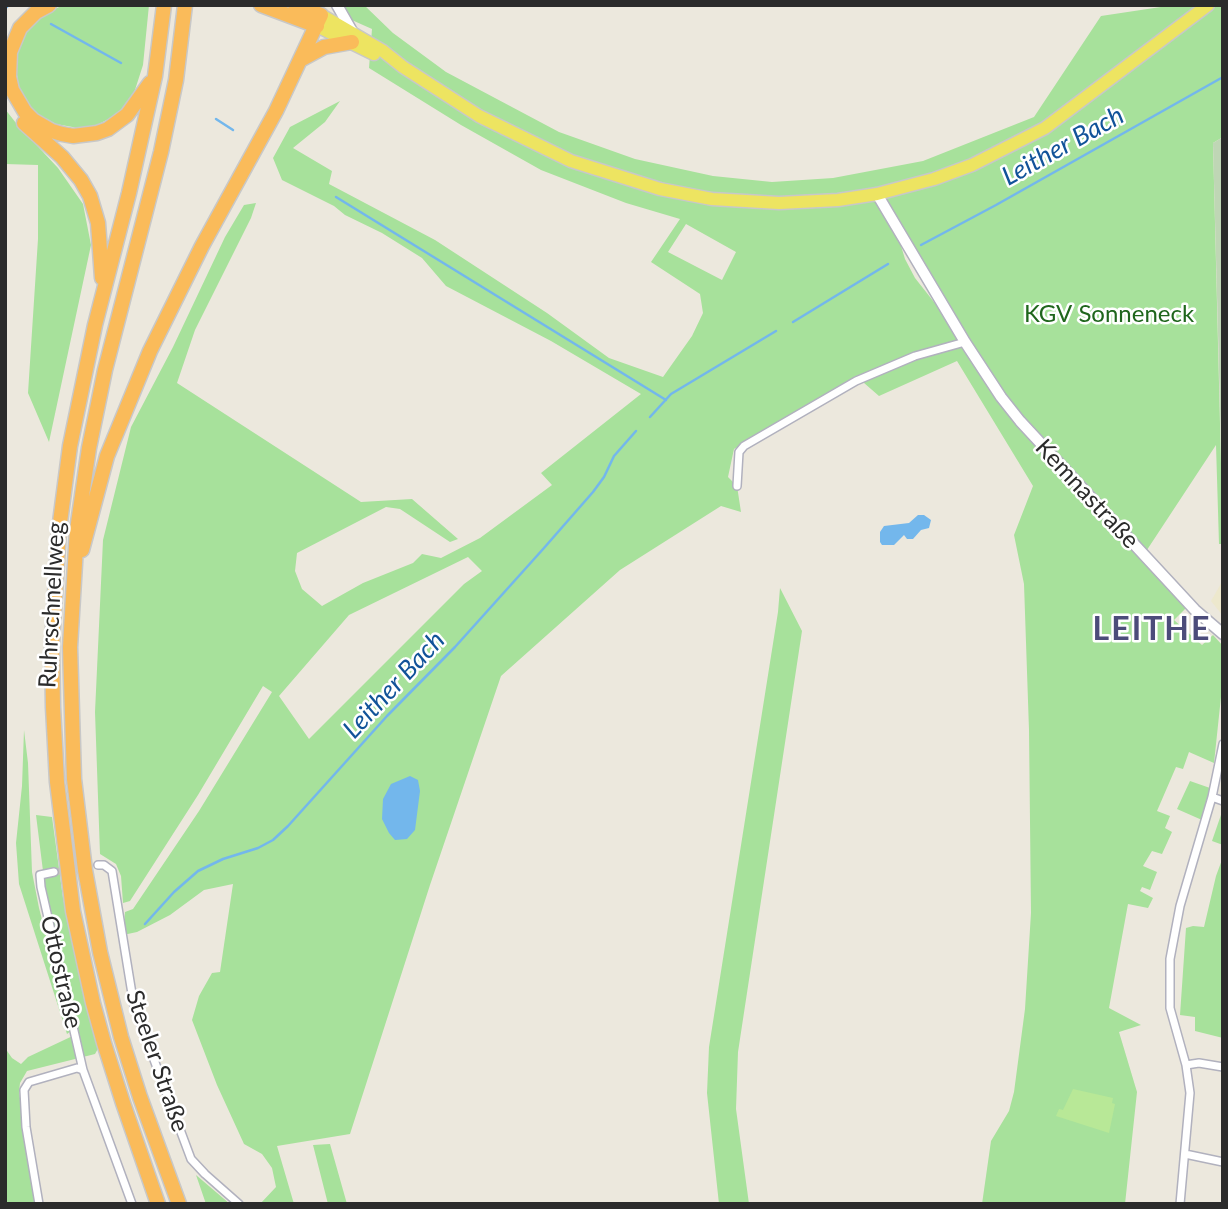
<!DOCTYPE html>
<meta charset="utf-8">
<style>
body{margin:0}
#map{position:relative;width:1228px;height:1209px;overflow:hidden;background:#ece8dd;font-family:Lato,sans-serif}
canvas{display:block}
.frame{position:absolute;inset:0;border:7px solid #2b2b2b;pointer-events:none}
</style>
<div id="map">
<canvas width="1228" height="1209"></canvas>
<div class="frame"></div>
</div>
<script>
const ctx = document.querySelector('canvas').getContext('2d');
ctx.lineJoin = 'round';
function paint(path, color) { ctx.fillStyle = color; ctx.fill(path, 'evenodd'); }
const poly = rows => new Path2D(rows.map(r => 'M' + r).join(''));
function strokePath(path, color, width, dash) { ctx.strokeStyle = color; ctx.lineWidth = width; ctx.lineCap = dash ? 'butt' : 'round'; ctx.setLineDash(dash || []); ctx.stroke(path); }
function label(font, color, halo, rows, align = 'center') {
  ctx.font = font + ' Lato,sans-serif'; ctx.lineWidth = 5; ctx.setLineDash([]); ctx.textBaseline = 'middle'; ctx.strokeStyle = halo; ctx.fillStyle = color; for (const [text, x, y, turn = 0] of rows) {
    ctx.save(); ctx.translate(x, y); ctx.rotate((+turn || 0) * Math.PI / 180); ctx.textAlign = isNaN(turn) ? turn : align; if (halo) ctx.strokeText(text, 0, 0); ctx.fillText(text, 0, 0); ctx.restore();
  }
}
const education = poly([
 [1223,580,1223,616,1211,601]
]);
const green = poly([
 [64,5,149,5,143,65,134,93,120,113,97,125,78,128,56,124,32,111,19,87,15,63,22,36,31,23,45,13],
 [339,5,364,5,393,33,446,72,559,132,635,159,713,176,772,182,833,178,923,161,1034,117,1101,16,1174,5,1204,5,1022,139,877,195,1019,145,1211,5,1223,5,1223,137,1213,143,1223,544,1219,544,1216,445,1141,559,1187,607,1174,620,1202,645,1213,635,1223,646,1223,678,1214,763,1189,752,1183,769,1176,767,1157,811,1170,816,1165,828,1172,832,1162,854,1152,851,1143,866,1157,872,1150,890,1142,887,1140,891,1153,898,1148,908,1128,904,1109,1008,1141,1025,1119,1032,1137,1092,1125,1204,982,1204,991,1141,1009,1111,1014,1092,1025,1009,1031,913,1029,730,1024,584,1014,535,1033,486,957,361,879,396,856,376,734,449,728,477,737,486,741,512,721,506,620,570,501,676,430,885,350,1134,277,1146,294,1204,260,1204,276,1187,272,1168,262,1154,244,1144,217,1085,192,1020,199,996,212,973,220,972,233,884,204,890,170,915,137,932,123,935,125,912,133,909,199,811,272,692,263,686,198,795,130,901,123,903,121,876,116,864,100,854,95,712,103,540,131,427,173,347,225,237,244,205,256,203,251,218,195,330,177,383,361,502,412,499,458,539,450,542,400,509,386,507,297,553,295,571,302,589,322,606,363,583,413,563,422,554,441,558,480,538,552,485,541,473,641,394,551,341,446,286,422,258,382,233,345,215,334,206,282,180,273,158,290,127,340,101,325,122,293,148,332,171,329,184,435,240,547,313,609,358,663,377,692,336,703,313,700,294,651,262,680,219,626,203,541,170,461,125,369,68,372,29,345,17],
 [894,223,960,335,915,278,905,259],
 [686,224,736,252,722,280,668,252],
 [468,557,482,571,464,584,309,739,279,696,349,615],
 [5,109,16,123,58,168,83,204,91,245,49,442,28,393,38,239,38,165,5,164],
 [780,588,802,631,738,1052,736,1109,749,1204,719,1204,707,1093,709,1047,778,612],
 [24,730,28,763,32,872,39,908,71,1031,67,1034,19,884,16,843,22,786],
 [1190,781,1210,788,1202,820,1177,809],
 [1223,809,1223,845,1212,841],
 [36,815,52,817,63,898,75,956,100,1045,95,1054,27,1071,20,1083,19,1092,37,1204,6,1204,5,1048,12,1058,21,1064,28,1057,79,1033,45,887],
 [1223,857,1223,1038,1195,1031,1195,1017,1180,1015,1186,928,1193,926,1204,927,1216,876],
 [330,1144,347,1204,328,1204,313,1145],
 [196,1175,230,1204,206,1204]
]);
const cemetery = poly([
 [1223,137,1223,522,1213,143]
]);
const pitch = poly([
 [1073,1089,1113,1098,1112,1103,1115,1104,1109,1133,1056,1116,1059,1109,1063,1110]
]);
const water = poly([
 [918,515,924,515,931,520,929,528,921,530,913,539,907,539,904,535,894,545,882,545,880,542,880,532,884,526,909,523],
 [410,776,418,780,420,791,415,830,407,839,395,840,389,833,382,819,383,799,391,784]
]);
const stream = poly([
 [5,7,7,7],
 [51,24,121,63],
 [216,119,233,130],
 [336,197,666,400],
 [921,245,996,205,1223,77],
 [793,322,888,264],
 [650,417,671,394,776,331],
 [145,924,174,892,198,871,223,859,258,848,273,840,288,826,387,716,455,647,544,548,593,492,604,477,614,456,636,431]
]);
const streetTunnel = poly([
 [54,872,98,865]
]);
const street = poly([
 [737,486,739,452,744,446,856,381,915,356,965,342],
 [1212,797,1223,801],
 [98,865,104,865,112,871,134,1006,191,1159,205,1174,239,1204],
 [54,872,40,875,41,887,83,1070,132,1204],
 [1186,1065,1199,1063,1223,1067],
 [1185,1154,1223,1162],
 [39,1204,26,1127,24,1090,29,1082,77,1068,83,1070],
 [1180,1204,1190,1093,1186,1065,1170,1008,1170,959,1180,906,1212,797,1223,744]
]);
const secondary = poly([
 [337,5,353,33],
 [877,194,965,342,1001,397,1020,421,1195,610,1223,634]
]);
const primary = poly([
 [321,15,383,51,403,67,479,116,571,161,660,189,712,199,779,203,838,200,877,194,934,179,972,165,1045,128,1208,5],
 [317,26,374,54]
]);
const highway = poly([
 [49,5,36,12,20,28,10,52,9,77,12,90,25,112,33,120,52,131,62,134,73,136,97,133,108,129,127,115,150,83],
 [261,5,317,26],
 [300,60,324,47,352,42],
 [24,123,62,157,81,180,90,196,98,223,102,278],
 [82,550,107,456,150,351,202,246,276,111,321,15,295,5],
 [158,1204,123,1103,104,1043,93,1003,73,911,57,782,53,707,52,644,59,530,70,446,95,325,129,193,155,76,164,5],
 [179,1204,140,1097,121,1037,100,952,85,870,74,779,70,647,77,530,89,448,105,370,161,152,176,80,185,5]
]);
const parkNames = [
 ["KGV Sonneneck",1109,314]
];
const streetNames = [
 ["Kemnastraße",1087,494,47],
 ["Ruhrschnellweg",52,605,-87],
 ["Ottostraße",61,972,77],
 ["Steeler Straße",157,1061,71]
];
const waterNames = [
 ["Leither Bach",1063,146,-29],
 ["Leither Bach",394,685,-47]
];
const districtNames = [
 ["LEITHE",1152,630]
];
paint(education, '#ede8cd');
paint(green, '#a7e19b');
paint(cemetery, '#bfd6b5');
paint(pitch, '#b8e897');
paint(water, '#73b7ec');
strokePath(stream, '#73b7ec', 2.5);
strokePath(streetTunnel, '#c5c2b9', 7, [7, 3.5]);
strokePath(street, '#b1b1be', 10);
strokePath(secondary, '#b1b1be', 13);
strokePath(primary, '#c8c8c8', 15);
strokePath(highway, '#c8c8c8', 17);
strokePath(street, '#fff', 7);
strokePath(secondary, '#fff', 10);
strokePath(primary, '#ede461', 12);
strokePath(highway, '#fabb5a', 14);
label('24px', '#1f661c', '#fff', parkNames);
label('24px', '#2b2b2b', '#fff', streetNames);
label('italic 26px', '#115399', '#fff', waterNames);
ctx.letterSpacing = '2px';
label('bold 32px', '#4c4c7a', '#fff', districtNames);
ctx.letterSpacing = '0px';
</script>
